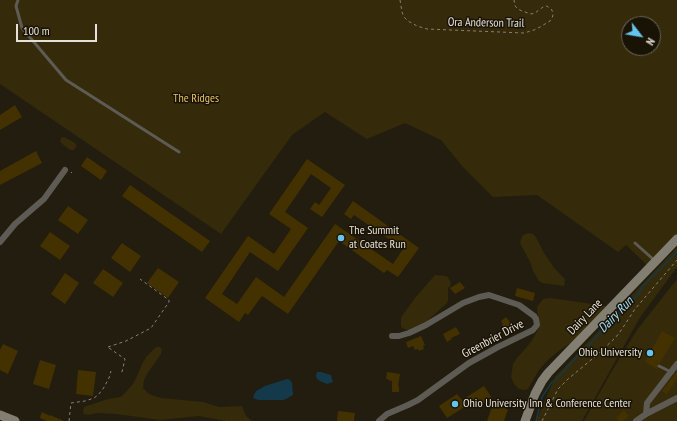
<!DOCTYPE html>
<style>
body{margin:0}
#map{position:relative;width:677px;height:421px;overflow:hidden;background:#221d0e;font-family:"PT Sans Narrow",sans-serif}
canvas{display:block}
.north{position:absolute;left:621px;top:16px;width:40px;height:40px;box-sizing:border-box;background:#191306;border:1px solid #6b655a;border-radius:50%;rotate:121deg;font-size:11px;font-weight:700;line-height:16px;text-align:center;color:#e5e1d8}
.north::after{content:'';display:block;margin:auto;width:14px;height:18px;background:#66c4ef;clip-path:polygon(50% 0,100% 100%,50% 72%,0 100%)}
.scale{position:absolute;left:16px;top:24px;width:81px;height:18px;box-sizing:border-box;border:2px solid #e5e1d8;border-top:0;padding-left:5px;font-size:12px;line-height:14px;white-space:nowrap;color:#e5e1d8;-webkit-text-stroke:3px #191306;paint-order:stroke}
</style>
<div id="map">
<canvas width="677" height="421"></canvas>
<div class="north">N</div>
<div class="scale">100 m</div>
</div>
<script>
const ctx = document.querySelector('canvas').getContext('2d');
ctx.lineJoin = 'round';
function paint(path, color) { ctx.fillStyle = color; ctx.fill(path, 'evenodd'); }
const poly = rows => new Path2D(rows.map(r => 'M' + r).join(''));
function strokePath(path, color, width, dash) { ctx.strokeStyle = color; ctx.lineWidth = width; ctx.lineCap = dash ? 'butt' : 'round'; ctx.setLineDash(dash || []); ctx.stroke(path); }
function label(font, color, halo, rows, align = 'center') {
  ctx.font = font + ' "PT Sans Narrow",sans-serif'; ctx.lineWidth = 3; ctx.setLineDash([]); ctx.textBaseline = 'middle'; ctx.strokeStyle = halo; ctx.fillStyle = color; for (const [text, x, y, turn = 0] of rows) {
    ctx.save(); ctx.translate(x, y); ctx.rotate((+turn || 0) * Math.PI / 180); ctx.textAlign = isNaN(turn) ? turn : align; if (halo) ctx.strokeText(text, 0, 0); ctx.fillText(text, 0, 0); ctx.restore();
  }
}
const green = poly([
 [0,0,677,0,677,236,647,265,626,245,618,252,537,195,493,197,462,166,441,140,405,123,367,139,325,112,292,135,221,234,0,84],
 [629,24,653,24,653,48,629,48],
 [64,137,72,141,76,144,76,147,74,150,70,150,61,143,60,141,61,138],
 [529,233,533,234,536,237,544,253,555,269,565,279,564,286,542,283,539,281,533,271,531,264,520,243,522,236,525,234],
 [677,247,677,267,639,319,582,421,536,421,555,377],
 [435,275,445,276,448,277,450,281,451,285,448,288,448,300,447,303,426,322,408,330,404,329,401,327,401,319,402,316,415,298],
 [677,279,677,421,584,421,609,376,637,330],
 [550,298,606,306,578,338,560,350,549,359,539,370,528,389,525,390,519,389,514,384,511,377,513,364,517,358,531,342,539,328,538,321,537,307,543,299],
 [156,347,160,347,162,350,161,354,147,374,144,380,143,388,148,393,154,396,161,398,203,402,219,407,242,406,246,416,252,421,226,421,199,416,160,420,116,414,98,413,88,415,84,414,83,411,84,407,108,399,120,397,123,395,133,384,138,374,142,364,146,357]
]);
const water = poly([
 [317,372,321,372,331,375,333,382,327,384,320,381,317,379,316,376],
 [287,379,290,380,292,383,293,395,286,399,283,400,259,400,255,399,253,397,256,391,265,386]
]);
const stream = poly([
 [536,421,542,397,552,382,561,375,567,367,590,344,610,321,616,316,622,309,638,295,642,287,677,252]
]);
const building = poly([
 [15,105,22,117,0,130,0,115],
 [36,151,42,163,0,185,0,171],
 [87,157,107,171,101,180,81,166],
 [307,159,345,185,322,217,310,209,315,202,319,205,331,188,311,174,285,212,308,228,278,271,250,252,222,294,237,304,256,277,284,297,335,224,393,264,403,249,354,215,351,219,344,214,353,201,419,248,398,277,387,270,384,273,339,241,288,314,262,296,248,315,245,313,239,322,205,298,248,236,274,254,291,229,269,214],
 [130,185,210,241,202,252,122,196],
 [68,206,88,220,78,234,58,220],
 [50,232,70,246,60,260,40,246],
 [122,243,141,256,130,272,111,258],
 [158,268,179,282,168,298,147,283],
 [103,269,123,283,113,297,93,283],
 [65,273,79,283,65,304,51,294],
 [460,282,465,288,455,294,450,288],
 [517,288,535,293,533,301,515,296],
 [506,317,513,326,507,329,506,327,504,328,502,325,503,324,501,321],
 [456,327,460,334,451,338,452,339,447,342,443,334],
 [662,331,675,338,660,363,657,364,657,369,645,362],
 [421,336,425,345,423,346,424,349,419,351,418,349,415,350,413,346,408,348,406,342],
 [3,344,18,351,8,374,0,370,0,350],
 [40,360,56,365,49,389,33,384],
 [78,370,96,372,93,396,76,394],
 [677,371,677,379,667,394,662,391],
 [387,372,400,374,398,386,399,386,399,392,392,392,392,381,388,380,388,379,386,379],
 [484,386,492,398,475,409,471,403,447,418,439,406,457,394,462,400],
 [493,404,508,409,504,421,487,421],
 [624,410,629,416,623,421,619,421,616,418],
 [338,411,355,413,354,421,337,421],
 [42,412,50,416,50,415,64,421,47,421,40,418,41,417,40,417]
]);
const path = poly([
 [400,0,402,12,404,17,408,21,417,26,427,29,524,33,534,30,540,27,550,21,552,18,553,15,552,10,547,6,543,7,535,13,531,14,522,11,518,9,515,6,514,0],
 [71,173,72,172],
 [108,347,126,341,151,328,169,302,169,300,140,279],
 [109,348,125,359,122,372,120,372],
 [69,421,71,403,85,401,94,398,98,395,103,389,109,378,111,371],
 [542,421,558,389,568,379,597,355,616,337,622,329,635,309,677,260]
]);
const lane = poly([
 [18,0,16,6,22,28,66,80,179,152],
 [635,243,654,260],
 [659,366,671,372]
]);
const street = poly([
 [0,242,15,224,44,199,65,170],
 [646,414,647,403,677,364],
 [379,421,387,414,408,405,418,400,469,363,498,347,533,330,537,325,536,319,534,316,519,305,489,295,479,297,463,303,426,325,409,333,399,336,392,336],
 [636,421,646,414,677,398]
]);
const secondary = poly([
 [0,415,15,421],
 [525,421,535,394,542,381,548,373,677,239]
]);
const markers = [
 [341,238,4,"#66c4ef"],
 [650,353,4,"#66c4ef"],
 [455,404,4,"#66c4ef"]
];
const streetNames = [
 ["Ora Anderson Trail",486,23,1],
 ["Dairy Lane",585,317,-46],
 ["Greenbrier Drive",493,339,-28]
];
const parkNames = [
 ["The Ridges",196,99]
];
const poiNames = [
 ["The Summit",349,231],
 ["at Coates Run",349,245],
 ["Ohio University",642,353,"right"],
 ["Ohio University Inn & Conference Center",463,404]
];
const waterNames = [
 ["Dairy Run",616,315,-46]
];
paint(green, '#352a09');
paint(water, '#13394a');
strokePath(stream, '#13394a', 1.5);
paint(building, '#433200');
strokePath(path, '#868175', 1, [3, 3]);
strokePath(lane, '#5e5b54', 3);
strokePath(street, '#5e5b54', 6);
strokePath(secondary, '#837e72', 9);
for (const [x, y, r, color] of markers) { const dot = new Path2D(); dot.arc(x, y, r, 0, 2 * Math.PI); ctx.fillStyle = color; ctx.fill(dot); strokePath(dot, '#191306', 1.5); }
label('12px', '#e5e1d8', '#191306', streetNames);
label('12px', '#e3c166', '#191306', parkNames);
label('12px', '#e5e1d8', '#191306', poiNames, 'left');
label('italic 13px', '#a7e0fc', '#191306', waterNames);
</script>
